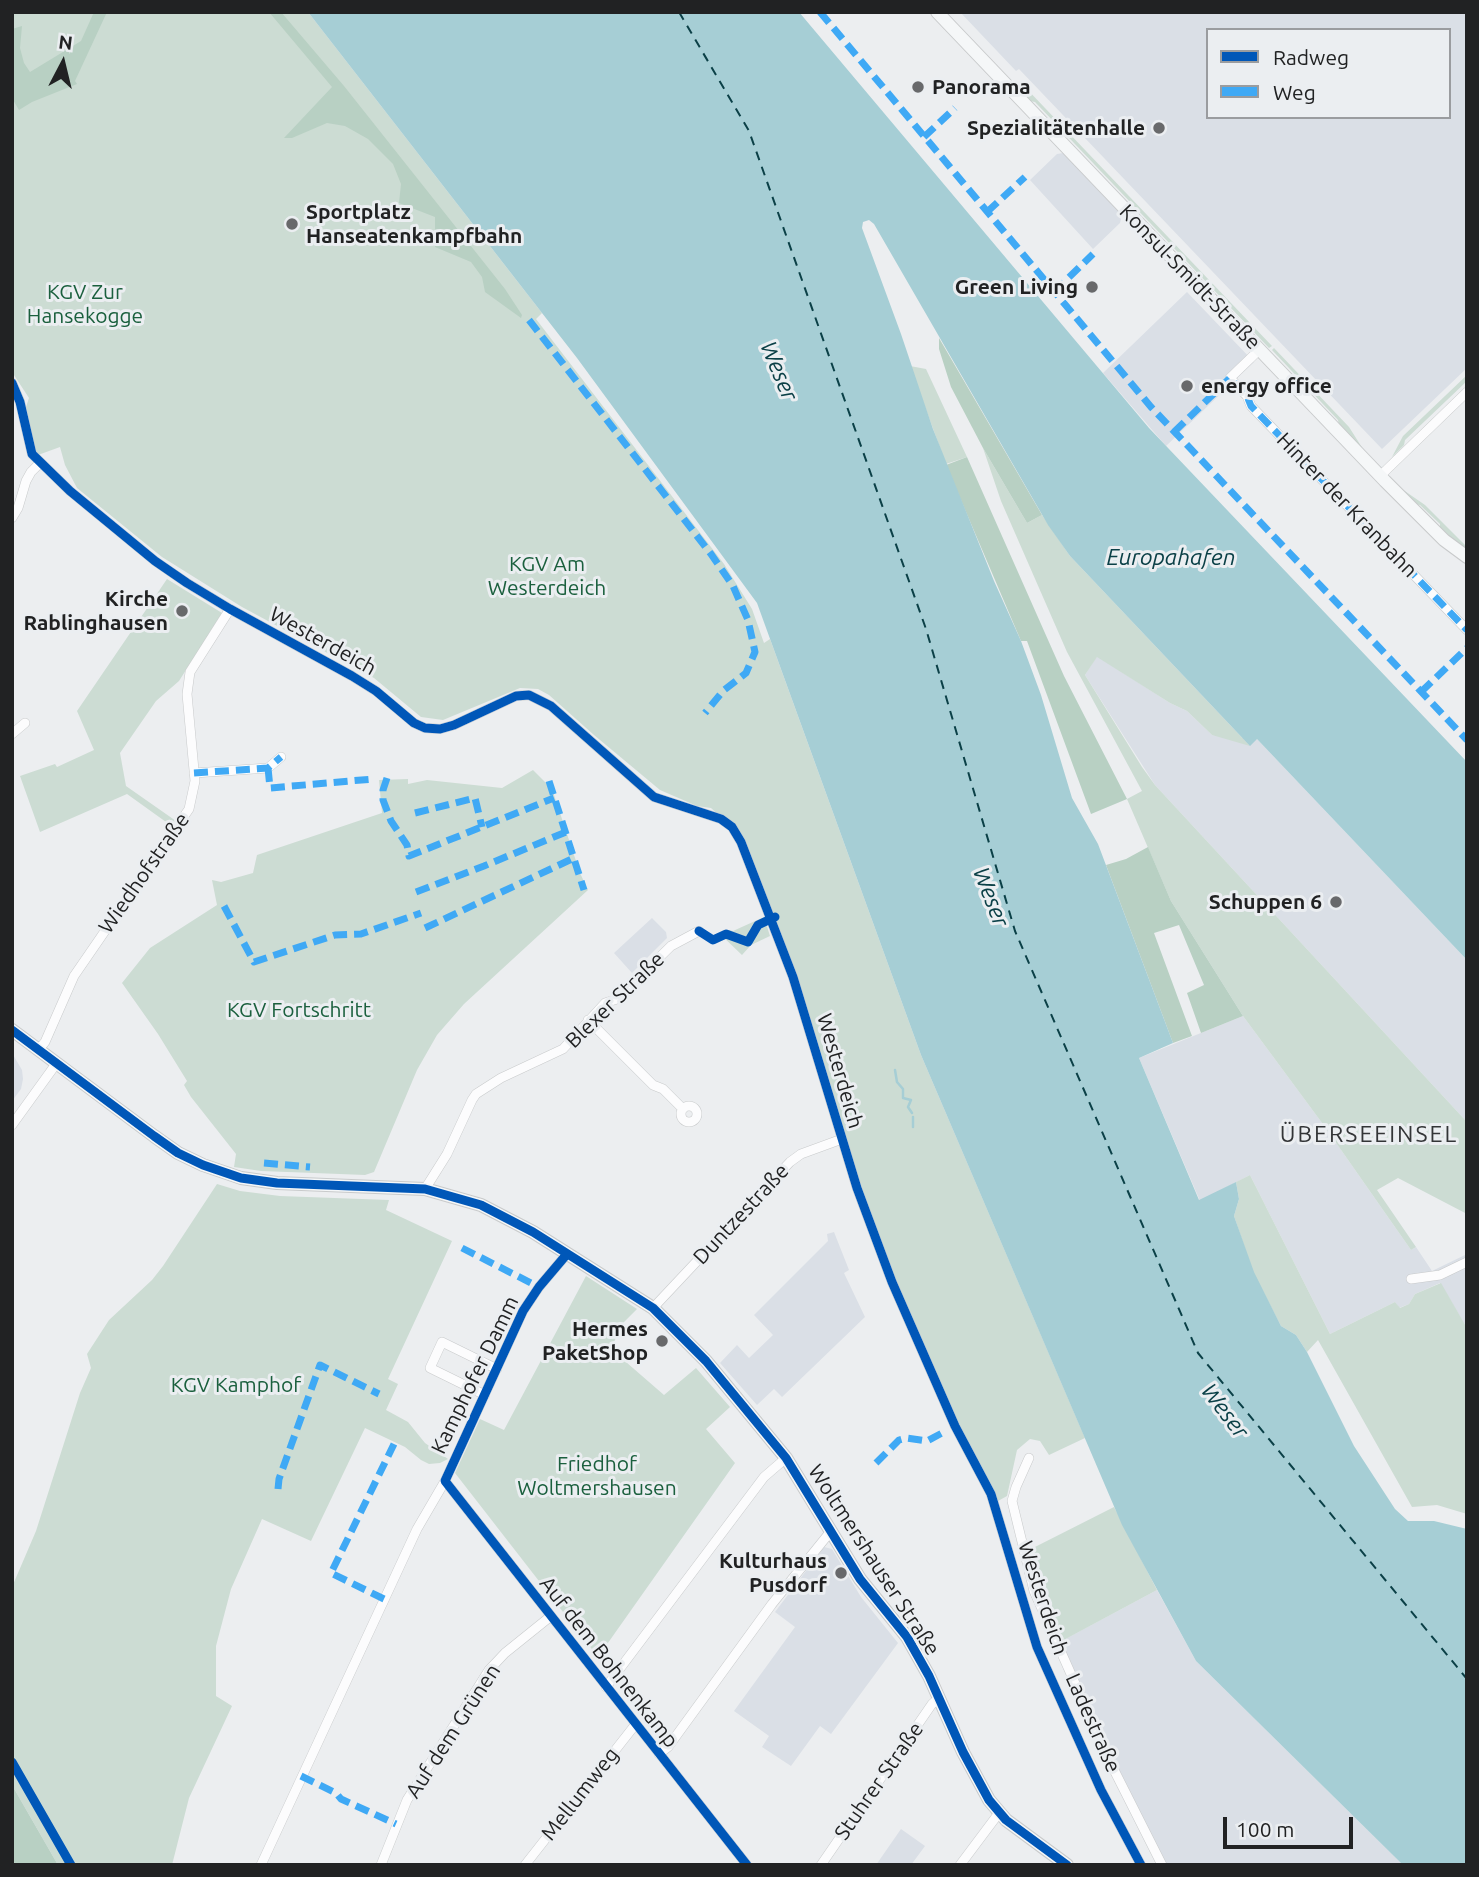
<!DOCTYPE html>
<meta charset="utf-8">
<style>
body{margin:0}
#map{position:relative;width:1479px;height:1877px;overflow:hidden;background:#eceef0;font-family:Ubuntu,sans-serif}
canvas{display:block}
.frame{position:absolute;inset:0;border:14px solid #212223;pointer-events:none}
.legend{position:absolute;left:1206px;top:28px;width:245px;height:91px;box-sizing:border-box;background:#ebeef1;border:2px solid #9a9c9f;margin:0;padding:9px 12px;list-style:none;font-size:21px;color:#212223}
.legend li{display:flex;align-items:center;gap:14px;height:35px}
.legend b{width:35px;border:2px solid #9a9c9f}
.north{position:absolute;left:28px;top:28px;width:70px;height:70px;-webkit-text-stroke:5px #ebeef1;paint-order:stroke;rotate:7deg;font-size:19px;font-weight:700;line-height:28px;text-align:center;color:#212223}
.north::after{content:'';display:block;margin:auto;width:24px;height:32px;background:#212223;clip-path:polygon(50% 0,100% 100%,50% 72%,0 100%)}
.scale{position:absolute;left:1223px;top:1817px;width:130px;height:32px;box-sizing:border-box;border:4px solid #212223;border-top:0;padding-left:9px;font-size:21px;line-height:24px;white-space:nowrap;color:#212223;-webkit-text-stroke:5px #ebeef1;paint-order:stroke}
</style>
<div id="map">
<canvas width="1479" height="1877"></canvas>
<div class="frame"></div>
<ul class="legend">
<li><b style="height:9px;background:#0057b8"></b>Radweg</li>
<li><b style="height:9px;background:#3fa9f5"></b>Weg</li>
</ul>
<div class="north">N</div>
<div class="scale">100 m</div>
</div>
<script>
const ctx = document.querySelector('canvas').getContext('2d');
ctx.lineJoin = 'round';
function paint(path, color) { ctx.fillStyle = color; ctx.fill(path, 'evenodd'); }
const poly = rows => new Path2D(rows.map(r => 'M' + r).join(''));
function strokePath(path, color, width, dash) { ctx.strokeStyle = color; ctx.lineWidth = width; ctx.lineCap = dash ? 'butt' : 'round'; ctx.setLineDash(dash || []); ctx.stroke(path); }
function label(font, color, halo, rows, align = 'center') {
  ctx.font = font + ' Ubuntu,sans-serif'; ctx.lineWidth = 6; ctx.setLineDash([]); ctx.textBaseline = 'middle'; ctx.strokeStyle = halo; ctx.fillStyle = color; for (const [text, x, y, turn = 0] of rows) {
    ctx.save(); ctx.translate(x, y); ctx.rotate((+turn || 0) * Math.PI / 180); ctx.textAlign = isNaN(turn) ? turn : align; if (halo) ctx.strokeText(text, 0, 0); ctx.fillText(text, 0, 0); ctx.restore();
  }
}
const built = poly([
 [960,12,1467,12,1467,368,1382,449,1019,69,1016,71],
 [1208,30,1449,30,1449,117,1208,117],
 [1063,153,1122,215,1120,223,1093,249,1030,180,1057,154],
 [1187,292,1254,362,1166,446,1103,373],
 [1097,656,1170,703,1187,711,1212,735,1257,739,1467,960,1467,1122,1155,785,1085,675],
 [652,918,666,932,667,938,632,973,614,953],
 [1243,1016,1325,1127,1411,1250,1416,1247,1432,1271,1467,1254,1467,1328,1440,1283,1415,1294,1409,1304,1399,1308,1395,1302,1330,1334,1250,1175,1200,1201,1139,1058],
 [12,1053,22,1070,23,1079,21,1089,12,1101],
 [834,1232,849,1270,844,1273,865,1317,782,1397,774,1389,757,1405,720,1363,737,1345,749,1358,773,1335,754,1315,828,1241,827,1234],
 [824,1547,832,1549,861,1597,898,1643,831,1734,820,1726,791,1766,762,1747,769,1736,734,1711,795,1627,775,1612],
 [1157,1590,1196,1661,1403,1865,1160,1865,1105,1763,1054,1645],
 [901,1829,925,1846,911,1865,876,1865]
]);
const green = poly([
 [12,12,308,12,542,313,536,319,724,564,752,609,764,643,770,639,921,1055,1085,1438,1049,1455,1040,1441,1030,1439,1017,1450,1007,1496,998,1501,949,1408,908,1316,861,1189,746,846,722,818,711,808,697,806,660,790,594,735,549,695,538,689,520,688,443,720,421,717,374,678,242,607,162,557,77,488,65,465,60,447,38,455,35,450,26,407,29,398,12,372],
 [1024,86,1272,346,1269,348,1035,102,1030,101,1024,95],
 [1274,348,1349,427,1363,449,1339,426,1338,420,1272,350],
 [910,366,926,369,967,457,946,464],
 [1467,375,1467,381,1405,440,1404,445,1392,457,1403,436],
 [983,448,1027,523,1042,515,1070,556,1250,746,1212,735,1187,711,1170,703,1097,657,1085,675,1142,767,1155,785,1467,1122,1467,1214,1398,1178,1377,1190,1416,1247,1411,1250,1325,1127,1243,1016,1171,901,1127,799,1142,791,1067,652,1001,501],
 [1399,487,1425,505,1467,547,1467,554,1440,529,1440,524,1420,505,1414,504],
 [167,579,222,613,179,681,156,701,120,753,126,786,176,821,173,827,127,794,40,832,20,776,55,764,57,767,94,750,77,711],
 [533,770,552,789,580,873,588,890,464,1004,437,1035,417,1070,374,1172,365,1175,314,1173,261,1171,234,1167,236,1154,191,1097,184,1085,187,1081,158,1034,122,983,150,948,217,905,212,880,221,882,253,873,257,855,382,813,379,780,408,779,408,784,427,780,502,788],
 [764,917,770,936,751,945,742,955,720,934,729,930,733,931],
 [1250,1175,1330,1334,1395,1302,1400,1308,1409,1304,1415,1294,1441,1283,1467,1328,1467,1514,1437,1505,1412,1507,1318,1340,1307,1352,1296,1335,1281,1326,1253,1272,1234,1216,1239,1199,1236,1182],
 [217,1184,240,1191,280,1196,389,1200,386,1210,452,1241,388,1379,398,1384,386,1410,408,1422,425,1443,448,1459,440,1463,429,1464,421,1460,405,1447,365,1428,311,1541,262,1519,231,1589,216,1646,216,1696,232,1706,189,1798,172,1865,58,1865,12,1785,12,1587,36,1531,80,1393,91,1368,87,1354,109,1320,152,1280,163,1266],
 [586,1276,637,1309,622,1324,611,1349,664,1395,696,1368,730,1407,706,1429,735,1463,598,1657,455,1473,480,1419,504,1430],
 [1114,1507,1157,1590,1060,1642,1044,1603,1029,1550]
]);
const forest = poly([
 [94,12,107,12,75,81,77,84,32,102,19,110,12,98,12,29,22,26,20,48,24,63,30,72,81,41],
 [269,12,281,12,344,86,505,289,522,315,521,318,485,292,482,277,471,262,435,247,435,217,399,203,401,184,393,164,368,139,345,126,327,123,292,138,284,138,332,87],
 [939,338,1042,515,1027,523,983,448,951,387,939,349],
 [967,457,1064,676,1127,799,1091,814,1027,641,1021,641,946,465],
 [1148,847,1171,901,1243,1016,1201,1033,1187,993,1204,985,1179,925,1154,933,1192,1036,1173,1043,1106,865,1126,859],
 [12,1785,58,1865,12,1865]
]);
const water = poly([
 [308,12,799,12,1149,428,1467,762,1467,960,1257,739,1250,746,1070,556,1048,525,874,224,869,220,863,222,862,228,901,334,933,429,994,581,1021,641,1041,695,1072,798,1098,844,1173,1043,1139,1058,1199,1200,1236,1182,1239,1199,1234,1216,1254,1272,1281,1326,1296,1335,1307,1352,1354,1446,1395,1509,1408,1521,1434,1521,1467,1529,1467,1865,1403,1865,1196,1661,1122,1525,921,1055,757,603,577,358]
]);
const stream = poly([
 [895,1070,897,1082,903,1089,903,1098,911,1100,908,1107,912,1113],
 [913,1117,913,1127]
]);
const ferry = poly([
 [679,12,749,131,926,629,1015,931,1198,1353,1467,1679]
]);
const street = poly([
 [1259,350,1230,378,1247,396,1251,406,1467,630],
 [12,383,20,402,32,454,70,491,155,561,187,583,230,609,352,676,376,691,414,723,425,728,440,729,454,725,516,696,529,695,551,706,654,797,721,819,732,827,741,842,793,977,857,1188,892,1282,955,1426,991,1494,1037,1647,1101,1790,1141,1865],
 [1380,476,1467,392],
 [12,518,18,508,26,481,31,472,40,463],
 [12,734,25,723],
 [194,773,268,768,281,757],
 [588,1020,653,1085,663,1089,683,1109],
 [38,1050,45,1042,74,976,189,809,195,781,187,694,190,672,230,609],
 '681 1114a8 8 0 1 1 16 0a8 8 0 1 1-16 0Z',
 [12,1125,56,1064],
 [425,1189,447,1154,472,1100,476,1094,501,1078,563,1049,605,1003,617,999,671,946,699,931],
 [1411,1279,1440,1275,1467,1262],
 [653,1308,790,1162,801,1154,842,1139],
 [485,1395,430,1368,442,1342,497,1369],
 [1029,1458,1016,1487,1012,1501,1034,1591,1110,1762,1162,1865],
 [445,1481,747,1865],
 [606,1687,764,1477,786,1458],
 [659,1754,668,1747,772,1604,831,1531],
 [261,1865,417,1529,445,1481,523,1311,539,1287,567,1254],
 [381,1865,407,1800,489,1670,505,1653,551,1616],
 [525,1865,635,1725],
 [821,1865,932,1704,939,1698],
 [960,1865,999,1813]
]);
const secondary = poly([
 [937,12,1385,481,1444,540,1467,557],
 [12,1030,154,1136,178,1153,203,1165,241,1178,277,1183,425,1189,481,1205,533,1232,653,1308,706,1361,786,1458,860,1579,907,1637,929,1676,963,1752,989,1800,1006,1820,1067,1865]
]);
const quiet = poly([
 [820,12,1151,407,1467,740],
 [924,137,955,108],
 [987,212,1025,177],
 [1054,292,1093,254],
 [529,320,711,554,733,586,748,620,755,652,746,673,723,691,705,713],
 [1174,432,1230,378,1247,396,1251,406,1467,630],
 [1421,692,1467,648],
 [268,768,270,788,373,779],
 [194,773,268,768,281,757],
 [387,778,383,790,383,800,391,821,407,845,409,856,554,798],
 [549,781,584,890],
 [415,813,475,798,482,827],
 [416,892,484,866,566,832],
 [224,906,254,962,335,935,361,934,421,913],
 [425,928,574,858],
 [264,1163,310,1167],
 [462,1248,539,1287],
 [876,1463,899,1440,906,1438,927,1441,942,1433],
 [278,1489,279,1479,320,1365,379,1394],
 [384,1599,331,1573,394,1444],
 [301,1776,336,1793,341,1799,396,1824]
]);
const cycleway = poly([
 [12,383,20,402,32,454,70,491,155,561,187,583,230,609,352,676,376,691,414,723,425,728,440,729,454,725,516,696,529,695,551,706,654,797,721,819,732,827,741,842,793,977,857,1188,892,1282,955,1426,991,1494,1037,1647,1101,1790,1141,1865],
 [699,931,713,940,726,934,748,942,758,925,775,917],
 [12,1030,154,1136,178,1153,203,1165,241,1178,277,1183,425,1189,481,1205,533,1232,653,1308,706,1361,786,1458,860,1579,907,1637,929,1676,963,1752,989,1800,1006,1820,1067,1865],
 [567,1254,539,1287,523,1311,445,1481,747,1865],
 [12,1762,71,1865]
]);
const markers = [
 [918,87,7,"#68696b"],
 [1159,128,7,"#68696b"],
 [292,224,7,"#68696b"],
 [1092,287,7,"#68696b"],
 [1187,386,7,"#68696b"],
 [182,611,7,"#68696b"],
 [1336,902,7,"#68696b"],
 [662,1341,7,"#68696b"],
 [841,1573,7,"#68696b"]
];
const poiNames = [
 ["Panorama",932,87,"left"],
 ["Spezialitätenhalle",1145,128],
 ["Sportplatz",306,212,"left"],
 ["Hanseatenkampfbahn",306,236,"left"],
 ["Green Living",1078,287],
 ["energy office",1201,386,"left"],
 ["Kirche",168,599],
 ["Rablinghausen",168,623],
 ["Schuppen 6",1322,902],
 ["Hermes",648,1329],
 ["PaketShop",648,1353],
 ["Kulturhaus",827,1561],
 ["Pusdorf",827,1585]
];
const streetNames = [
 ["Konsul-Smidt-Straße",1190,277,46],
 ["Hinter der Kranbahn",1347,505,46],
 ["Westerdeich",323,641,29],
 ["Wiedhofstraße",144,873,-55],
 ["Blexer Straße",615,1000,-44],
 ["Westerdeich",840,1071,74],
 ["Duntzestraße",741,1214,-47],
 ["Kamphofer Damm",475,1375,-64],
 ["Woltmershauser Straße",874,1560,57],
 ["Westerdeich",1043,1598,72],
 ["Auf dem Bohnenkamp",609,1662,52],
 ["Ladestraße",1093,1723,66],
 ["Auf dem Grünen",453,1731,-57],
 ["Stuhrer Straße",879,1781,-55],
 ["Mellumweg",580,1794,-52]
];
const parkNames = [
 ["KGV Zur",85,292],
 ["Hansekogge",85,316],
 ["KGV Am",547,564],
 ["Westerdeich",547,588],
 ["KGV Fortschritt",299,1010],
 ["KGV Kamphof",236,1385],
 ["Friedhof",597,1464],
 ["Woltmershausen",597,1488]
];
const waterNames = [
 ["Weser",779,371,67],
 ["Europahafen",1171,557],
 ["Weser",991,897,69],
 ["Weser",1225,1411,53]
];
const neighbourhoodNames = [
 ["ÜBERSEEINSEL",1369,1134]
];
paint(built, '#dadfe6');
paint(green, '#ccdcd3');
paint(forest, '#b8d0c3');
paint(water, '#a6ced5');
strokePath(stream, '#a6ced5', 2.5);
strokePath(ferry, '#0b4047', 2, [9, 7]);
strokePath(street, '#c8cacb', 10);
strokePath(secondary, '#c8cacb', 14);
strokePath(street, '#fcfcfd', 9);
strokePath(secondary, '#f5f7f8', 12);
strokePath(quiet, '#3fa9f5', 7, [14, 7]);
strokePath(cycleway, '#0057b8', 9);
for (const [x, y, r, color] of markers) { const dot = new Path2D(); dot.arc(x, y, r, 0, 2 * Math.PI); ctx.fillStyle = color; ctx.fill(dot); strokePath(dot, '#ebeef1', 2.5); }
label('bold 21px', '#212223', '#ebeef1', poiNames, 'right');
label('21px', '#212223', '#ebeef1', streetNames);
label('21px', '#1b603e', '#ebeef1', parkNames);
label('italic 23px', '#0b4047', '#ebeef1', waterNames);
ctx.letterSpacing = '2px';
label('23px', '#333537', '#ebeef1', neighbourhoodNames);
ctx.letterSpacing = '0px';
</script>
